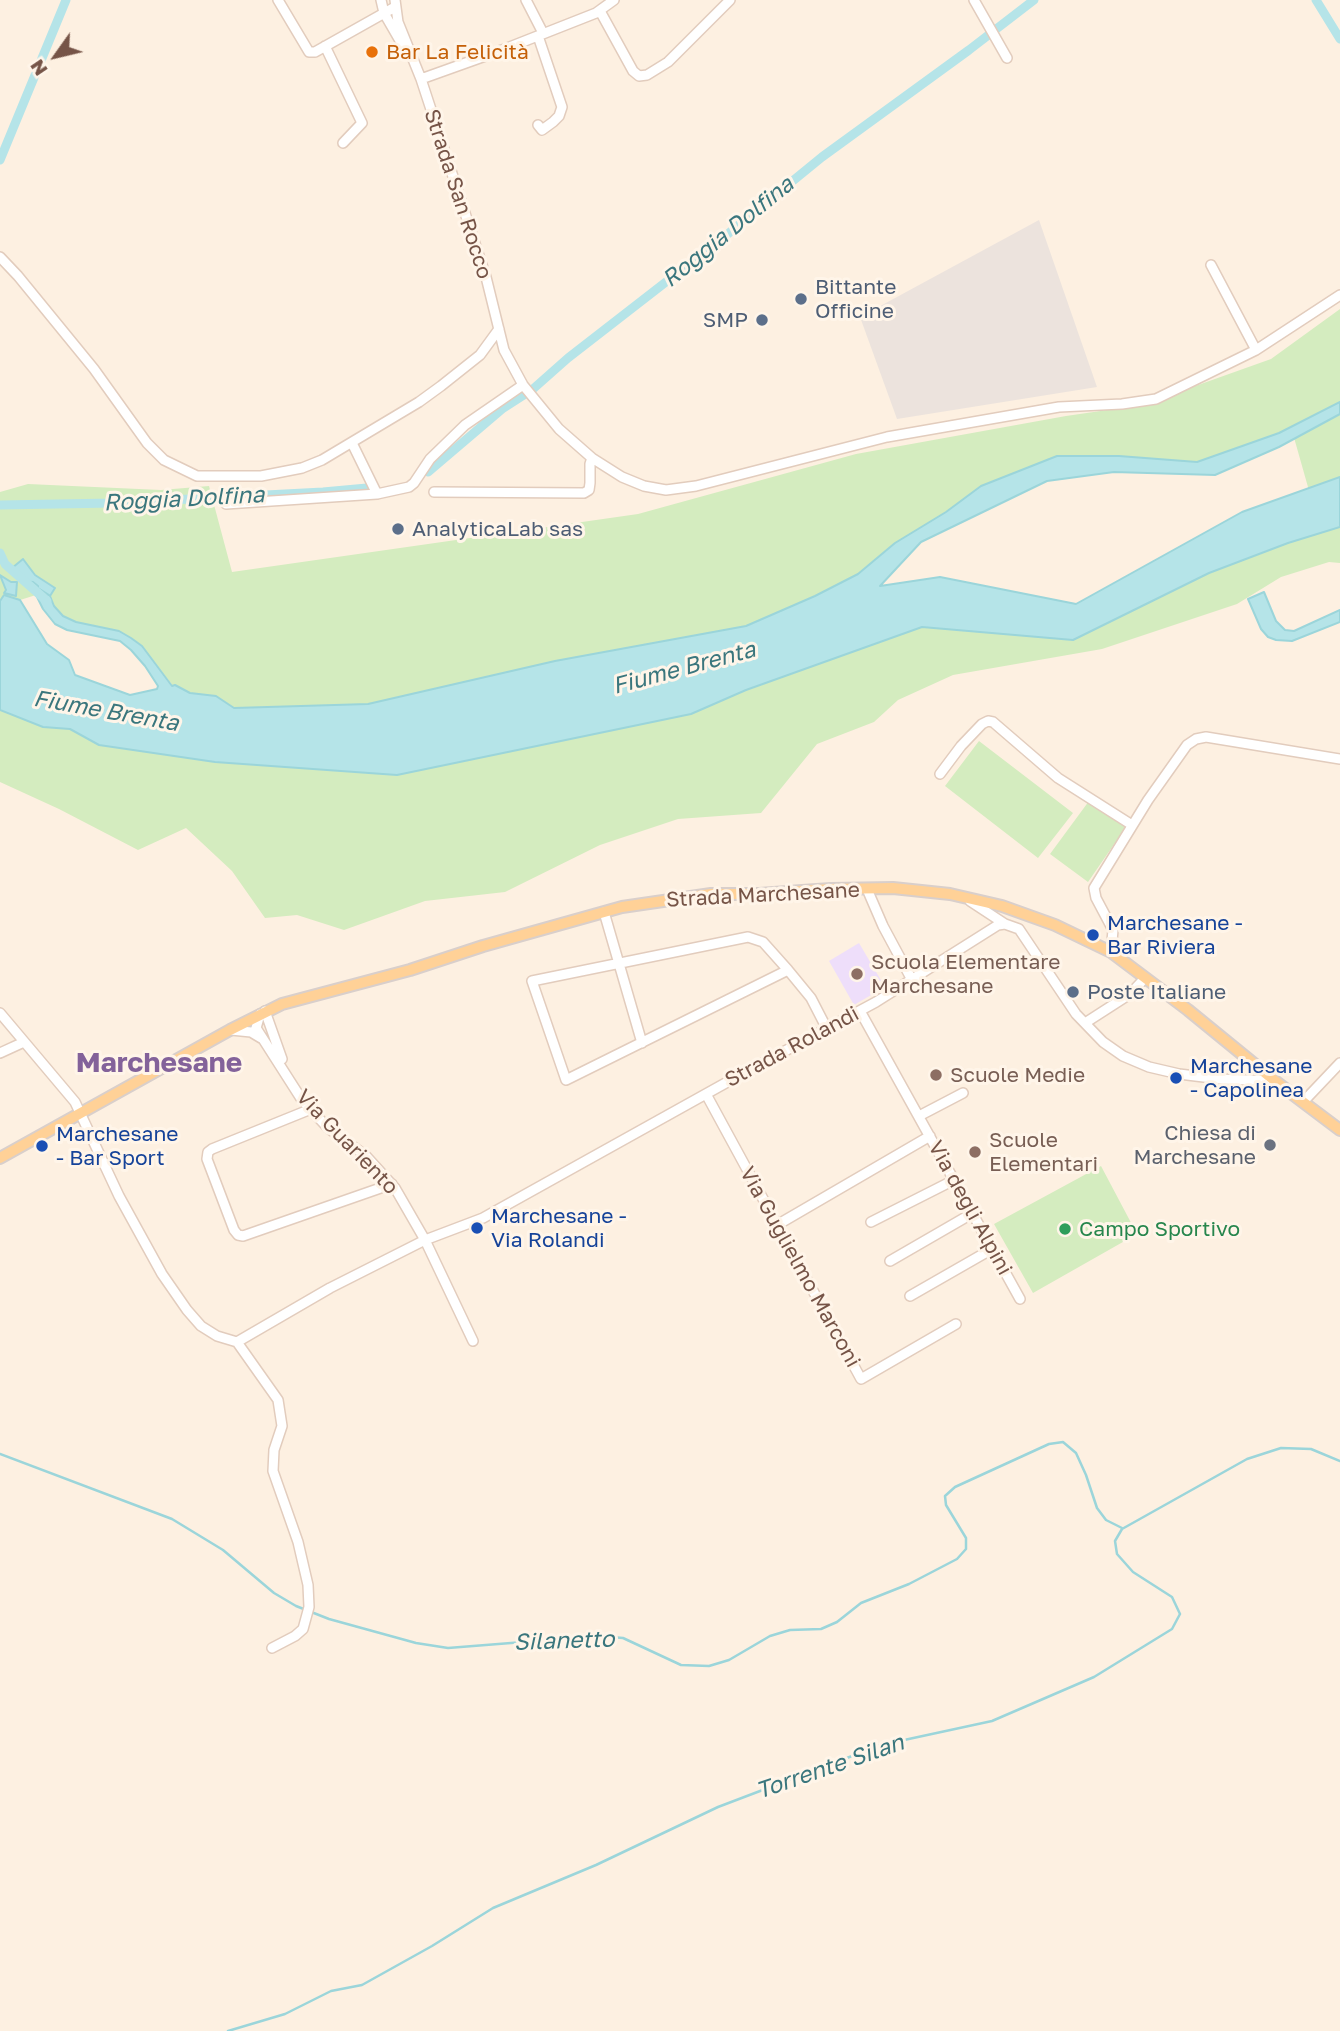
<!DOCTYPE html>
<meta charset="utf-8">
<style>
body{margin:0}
#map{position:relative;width:1340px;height:2031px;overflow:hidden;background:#fdf0e1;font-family:"Golos Text",sans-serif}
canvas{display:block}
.north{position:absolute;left:21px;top:21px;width:70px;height:70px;-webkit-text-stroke:5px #fff5e9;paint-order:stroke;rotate:236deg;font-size:19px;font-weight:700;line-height:28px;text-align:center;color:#765447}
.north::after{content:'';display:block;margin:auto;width:24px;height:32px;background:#765447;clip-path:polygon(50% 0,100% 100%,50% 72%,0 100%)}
</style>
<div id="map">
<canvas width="1340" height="2031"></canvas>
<div class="north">N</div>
</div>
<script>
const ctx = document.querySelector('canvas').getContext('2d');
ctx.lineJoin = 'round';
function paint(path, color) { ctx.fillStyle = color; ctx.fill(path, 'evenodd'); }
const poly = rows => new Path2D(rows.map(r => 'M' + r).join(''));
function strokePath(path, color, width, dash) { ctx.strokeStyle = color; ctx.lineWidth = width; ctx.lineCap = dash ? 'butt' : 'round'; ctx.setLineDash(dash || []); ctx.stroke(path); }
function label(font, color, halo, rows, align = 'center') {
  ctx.font = font + ' "Golos Text",sans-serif'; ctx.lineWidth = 6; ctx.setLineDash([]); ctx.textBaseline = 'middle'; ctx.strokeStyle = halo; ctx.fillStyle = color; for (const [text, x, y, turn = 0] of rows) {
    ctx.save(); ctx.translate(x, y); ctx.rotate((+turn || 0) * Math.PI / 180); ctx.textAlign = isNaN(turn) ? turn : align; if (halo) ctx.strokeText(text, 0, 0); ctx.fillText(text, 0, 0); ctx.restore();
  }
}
const industrial = poly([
 [1039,220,1097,387,897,419,860,317]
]);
const education = poly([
 [859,943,885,987,854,1005,829,961]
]);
const green = poly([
 [1340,309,1340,563,1329,562,1281,577,1237,604,1102,649,953,675,898,700,874,722,817,744,761,813,678,819,600,845,505,892,425,901,344,930,297,915,265,918,232,871,186,828,138,850,59,809,0,782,0,710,43,727,70,729,99,745,215,762,397,775,691,714,746,690,922,627,1073,640,1209,573,1288,543,1321,533,1291,427,1279,433,1197,462,1119,456,1057,456,981,486,946,512,895,543,858,574,815,596,746,626,555,661,368,704,233,708,216,696,190,693,175,685,173,686,142,646,119,631,76,622,63,616,54,606,50,596,36,595,20,600,4,595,0,601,0,492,28,484,161,490,209,486,232,572,638,514,856,454,1066,416,1142,405,1271,359],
 [979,741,1073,813,1038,858,945,786],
 [1089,801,1126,827,1088,882,1050,854],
 [1101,1166,1137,1234,1033,1293,994,1224]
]);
const water = poly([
 [1340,402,1340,414,1279,447,1215,475,1114,472,1047,481,921,542,880,586,940,577,1076,604,1242,512,1340,477,1340,527,1288,543,1209,573,1073,640,922,627,746,690,691,714,397,775,215,762,99,745,70,729,43,727,0,710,0,601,4,595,20,600,47,644,69,660,75,675,130,695,157,689,158,686,145,666,131,650,120,641,67,630,55,624,43,609,36,595,49,595,38,588,38,586,33,582,21,581,21,578,12,568,23,559,35,575,55,588,50,596,54,606,63,616,76,622,119,631,131,638,142,646,172,686,175,685,190,693,216,696,234,708,368,704,555,661,746,626,815,596,858,574,895,543,946,512,981,486,1057,456,1119,456,1197,462,1279,433,1340,402],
 [0,575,11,582,17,582,16,596,4,593,6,590,0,575],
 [1264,592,1276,621,1285,630,1294,631,1340,610,1340,622,1292,641,1276,640,1268,637,1261,629,1248,599,1264,592]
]);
const stream = poly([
 [0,1454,172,1519,223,1550,274,1593,296,1606,329,1619,416,1643,448,1648,599,1636,623,1638,681,1665,709,1666,729,1660,770,1636,790,1630,821,1629,837,1622,861,1603,909,1584,957,1559,966,1549,966,1538,946,1505,945,1496,955,1487,1049,1444,1063,1442,1076,1453,1086,1475,1097,1508,1106,1520,1122,1528],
 [228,2031,285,2014,331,1991,362,1985,432,1946,493,1908,596,1865,718,1807,881,1745,992,1721,1094,1677,1172,1629,1180,1614,1172,1597,1133,1572,1117,1554,1115,1541,1122,1529,1247,1459,1281,1448,1311,1449,1340,1461]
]);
const canal = poly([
 [1316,0,1340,39],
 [0,160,66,0],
 [428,472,502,409,533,389,568,358,729,233,822,157,969,50,1034,0],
 [0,505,114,503,323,492,367,488],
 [0,553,5,564,47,601]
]);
const minor = poly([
 [278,0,309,52,315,52,395,7],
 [381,0,384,13,406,51],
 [395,0,398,22,421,79,486,277,504,350,523,385,559,429,592,458,622,477,644,486,666,490,696,486,887,437,1059,407,1122,404,1156,399,1256,350,1340,295],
 [526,0,543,33],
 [974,0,1007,58],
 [600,11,633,71,639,76,647,75,668,62,730,0],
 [538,36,562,107,559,116,553,122,542,130,538,125],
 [325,46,362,123,343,143],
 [421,79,502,50,596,13,614,0],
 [0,257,18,276,94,369,147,443,164,460,197,476,261,476,302,468,322,460,419,402,441,386,480,355,499,329],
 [1211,265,1256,350],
 [352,443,377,494],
 [434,492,584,493,589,490,590,483,590,464,592,458],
 [226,504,377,494,409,487,414,483,430,459,465,425,523,385],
 [940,774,961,746,982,724,988,721,993,722,1058,778,1132,825],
 [867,889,883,926,912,980],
 [970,901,1005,924],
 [604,912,642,1043],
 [1111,952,1113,930,1096,898,1094,888,1148,800,1187,745,1196,739,1206,737,1340,759],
 [788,970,566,1080,532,981,748,937,763,942,788,970,811,998,827,1029],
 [265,1011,282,1059],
 [860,1011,1020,1299],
 [0,1013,75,1102,119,1196,162,1274,187,1310,201,1326,217,1336,237,1342,278,1400,282,1426,274,1450,273,1471,298,1542,308,1585,309,1607,303,1629,295,1636,272,1648],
 [260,1014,256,1028,302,1100,328,1128,366,1156,395,1188,425,1240,473,1341],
 [1085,1023,1130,994,1145,978],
 [231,1030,251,1032,261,1038],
 [0,1053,24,1042],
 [706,1094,861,1379,956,1324],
 [1303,1102,1340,1063],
 [311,1109,212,1149,208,1152,207,1159,234,1230,238,1235,243,1236,392,1184],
 [919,1116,963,1093],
 [871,1222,954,1180],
 [777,1225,930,1136],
 [890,1261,973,1213],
 [910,1296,992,1249],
 [237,1342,330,1288,425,1240,483,1218,731,1080,876,1002,998,925,1005,924,1019,929,1076,1014,1103,1042,1123,1056,1149,1067,1179,1074,1220,1079,1275,1081]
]);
const major = poly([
 [0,1158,230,1030,282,1004,410,970,483,946,622,907,711,894,759,894,831,889,893,888,950,894,1002,906,1055,925,1111,952,1188,1010,1275,1081,1340,1130]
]);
const markers = [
 [372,52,7,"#e8710a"],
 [801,299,7,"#5c6f8a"],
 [762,320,7,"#5c6f8a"],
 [398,529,7,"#5c6f8a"],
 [1093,935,7,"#1a4fb4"],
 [857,974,7,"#8d6e63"],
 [1073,992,7,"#5c6f8a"],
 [936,1075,7,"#8d6e63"],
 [1176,1078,7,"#1a4fb4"],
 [1270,1145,7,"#6b7280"],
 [42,1146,7,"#1a4fb4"],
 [975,1152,7,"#8d6e63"],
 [477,1228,7,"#1a4fb4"],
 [1065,1229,7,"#2e9e5b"]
];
const foodNames = [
 ["Bar La Felicità",386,52]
];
const streetNames = [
 ["Strada San Rocco",458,194,72],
 ["Strada Marchesane",763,895,-3],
 ["Strada Rolandi",792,1047,-28],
 ["Via Guariento",347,1142,46],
 ["Via degli Alpini",970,1208,61],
 ["Via Guglielmo Marconi",800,1267,61]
];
const serviceNames = [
 ["Bittante",815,287],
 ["Officine",815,311],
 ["SMP",748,320,"right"],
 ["AnalyticaLab sas",412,529],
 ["Poste Italiane",1087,992]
];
const transitNames = [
 ["Marchesane -",1107,923],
 ["Bar Riviera",1107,947],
 ["Marchesane",1190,1066],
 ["- Capolinea",1190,1090],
 ["Marchesane",56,1134],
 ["- Bar Sport",56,1158],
 ["Marchesane -",491,1216],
 ["Via Rolandi",491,1240]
];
const educationNames = [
 ["Scuola Elementare",871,962],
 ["Marchesane",871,986],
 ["Scuole Medie",950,1075],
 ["Scuole",989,1140],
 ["Elementari",989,1164]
];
const worshipNames = [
 ["Chiesa di",1256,1133],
 ["Marchesane",1256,1157]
];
const leisureNames = [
 ["Campo Sportivo",1079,1229]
];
const waterNames = [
 ["Roggia Dolfina",728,232,-39],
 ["Roggia Dolfina",184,499,-3],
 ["Fiume Brenta",684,668,-15],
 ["Fiume Brenta",106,711,10],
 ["Silanetto",564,1641,-2],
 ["Torrente Silan",830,1767,-19]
];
const districtNames = [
 ["Marchesane",159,1063]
];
paint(industrial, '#ece3dd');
paint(education, '#eedefa');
paint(green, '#d4ecbf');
paint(water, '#b5e4e8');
strokePath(water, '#9bd5da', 2);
strokePath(stream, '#9bd5da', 2.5);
strokePath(canal, '#b5e4e8', 9);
strokePath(minor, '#e2ccbd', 12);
strokePath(major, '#d9cfcb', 14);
strokePath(minor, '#fff', 9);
strokePath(major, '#ffd197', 10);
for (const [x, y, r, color] of markers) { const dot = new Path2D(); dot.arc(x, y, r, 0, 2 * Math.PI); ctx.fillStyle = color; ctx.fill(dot); strokePath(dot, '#fff5e9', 2.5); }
label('21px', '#c56008', '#fff5e9', foodNames, 'left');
label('21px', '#765447', '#fff5e9', streetNames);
label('21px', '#4e5e75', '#fff5e9', serviceNames, 'left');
label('21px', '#164399', '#fff5e9', transitNames, 'left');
label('21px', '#785e54', '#fff5e9', educationNames, 'left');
label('21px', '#5b616d', '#fff5e9', worshipNames, 'right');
label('21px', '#27864d', '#fff5e9', leisureNames, 'left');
label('italic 23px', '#3a767d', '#fff5e9', waterNames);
label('bold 28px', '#83629a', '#fff5e9', districtNames);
</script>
